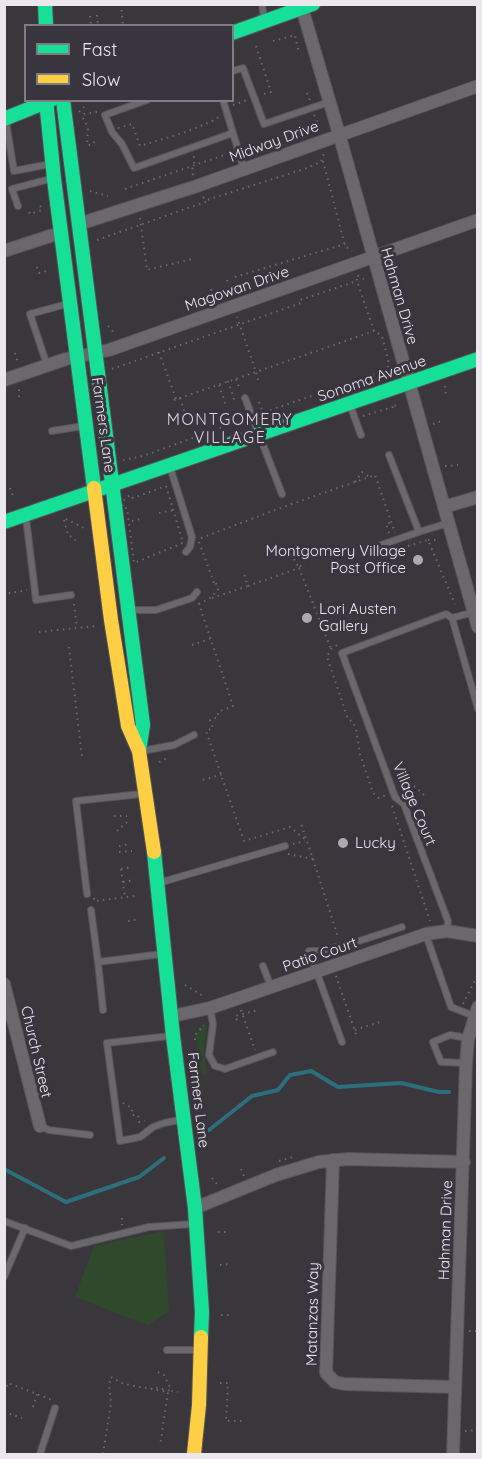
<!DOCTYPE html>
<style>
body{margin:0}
#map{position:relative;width:482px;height:1459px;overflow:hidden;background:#39373c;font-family:Quicksand,sans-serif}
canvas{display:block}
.frame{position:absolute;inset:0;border:6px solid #eae7ed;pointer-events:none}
.legend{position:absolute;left:24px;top:24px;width:210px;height:78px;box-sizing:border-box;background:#39353e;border:2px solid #807c84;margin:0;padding:8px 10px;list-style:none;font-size:18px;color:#eae7ed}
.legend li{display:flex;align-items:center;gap:12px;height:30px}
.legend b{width:30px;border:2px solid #807c84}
</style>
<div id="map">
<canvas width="482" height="1459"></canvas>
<div class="frame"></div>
<ul class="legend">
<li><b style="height:8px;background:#16e098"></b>Fast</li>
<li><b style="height:8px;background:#ffcf43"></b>Slow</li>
</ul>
</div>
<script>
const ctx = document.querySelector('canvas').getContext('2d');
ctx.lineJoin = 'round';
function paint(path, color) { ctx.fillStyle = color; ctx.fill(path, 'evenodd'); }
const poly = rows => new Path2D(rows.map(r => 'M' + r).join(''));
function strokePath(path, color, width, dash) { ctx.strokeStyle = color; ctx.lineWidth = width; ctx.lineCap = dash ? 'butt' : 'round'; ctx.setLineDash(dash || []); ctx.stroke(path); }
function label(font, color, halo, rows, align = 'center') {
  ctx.font = font + ' Quicksand,sans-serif'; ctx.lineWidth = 6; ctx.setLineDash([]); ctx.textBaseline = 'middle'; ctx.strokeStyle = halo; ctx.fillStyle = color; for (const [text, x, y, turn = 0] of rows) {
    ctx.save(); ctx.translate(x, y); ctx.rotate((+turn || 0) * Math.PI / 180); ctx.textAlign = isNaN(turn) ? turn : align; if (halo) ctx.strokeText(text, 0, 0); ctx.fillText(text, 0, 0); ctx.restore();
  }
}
const green = poly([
 [207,1024,204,1047,207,1075,201,1074,196,1035,204,1025],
 [164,1231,169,1311,148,1325,75,1297,94,1246]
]);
const stream = poly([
 [209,1130,252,1096,278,1090,290,1075,311,1071,338,1087,401,1083,439,1092,449,1092],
 [4,1169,66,1202,139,1177,164,1158]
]);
const path = poly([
 [121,4,123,26],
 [97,15,98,26],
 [90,16,91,26],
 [273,41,295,35,298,49,295,50],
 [256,46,271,92,261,95],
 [307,93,310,101],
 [233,105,247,100],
 [79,112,84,107],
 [97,112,84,114,82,116,88,128,87,145,92,145,97,138],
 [314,115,319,126],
 [118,128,132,124,140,146,186,132,210,122,221,116],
 [323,161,345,246,352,251],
 [193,175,192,170,195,160,193,155],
 [125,189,230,153],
 [90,191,108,196],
 [203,197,207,200,307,168,321,162,324,153],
 [29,212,30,214,42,210,40,205,43,205],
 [140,218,147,270,192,259],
 [97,240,208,201],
 [37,267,39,273,50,270],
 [235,277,345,244],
 [227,280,229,286],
 [211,289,213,301],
 [108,326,116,335],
 [159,352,176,399],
 [15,353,18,362],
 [112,369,301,303,300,300,357,281,357,275,365,280],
 [236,379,239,387],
 [258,380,256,372,374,331],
 [228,381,235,402],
 [219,385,226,406],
 [445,386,446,396],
 [19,397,19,387],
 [180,398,187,419],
 [174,400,256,372,237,317],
 [259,402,263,412],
 [259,414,387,370,389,364,382,336,374,331,357,281],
 [363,416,393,407,392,405,400,406],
 [433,424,444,420],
 [123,460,143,456,245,419],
 [445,466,458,465],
 [355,482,362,472,369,477],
 [166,486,183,543,134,563,127,508,123,508,122,503,126,497,131,495,133,498,166,486],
 [10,488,14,499],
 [159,513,174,510],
 [66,519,84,528],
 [64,520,68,535,75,539,76,543],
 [132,521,140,519],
 [389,533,386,524,394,521],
 [201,538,286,506,375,475,395,533],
 [428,540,440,540],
 [199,542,214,583],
 [408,546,428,540,455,604],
 [374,556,379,572],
 [294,559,299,568,305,560],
 [216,583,218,590,209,599,199,604,233,706,218,712,218,717,210,720,213,728,206,731,244,841,290,827,306,840],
 [248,586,299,568,331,649],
 [4,592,5,594,27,590],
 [212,598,248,586,244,574],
 [74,604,77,628],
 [39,632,96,626],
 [192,645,210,639],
 [337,645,331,649,327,657,348,719,353,722,356,729,360,754,373,793,379,798,386,795],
 [69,647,82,757],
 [159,762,169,757],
 [203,780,223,774],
 [414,786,425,796],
 [392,806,430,921],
 [114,816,127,816],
 [117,831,128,821],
 [293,844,305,841],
 [119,846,131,844],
 [119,852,132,851],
 [288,854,313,859,300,821],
 [313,859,338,937,336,938],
 [121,869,125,897],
 [121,869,133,867],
 [123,882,135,880],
 [94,898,94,901,135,896],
 [128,921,139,919],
 [336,976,357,1037],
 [185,985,205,997],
 [463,1004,478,974],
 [241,1010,255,1050],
 [237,1020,235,1016,258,1010],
 [355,1030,380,1022],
 [195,1040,195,1035,204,1025],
 [123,1103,132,1108,132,1115,138,1115,139,1122,145,1121],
 [279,1161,296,1156],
 [241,1169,244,1176],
 [212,1178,217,1184,221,1185],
 [122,1218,122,1225],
 [218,1232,228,1232],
 [220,1265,230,1264],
 [221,1315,230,1315],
 [469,1331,478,1331],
 [158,1372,164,1375,172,1391,178,1392],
 [220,1383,228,1383,226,1421,245,1421,245,1420],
 [151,1389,153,1387,172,1391],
 [4,1392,8,1383,52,1400],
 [33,1407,37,1394],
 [4,1412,22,1418],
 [465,1431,478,1430],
 [103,1454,111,1403,109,1385,111,1377,124,1384,168,1392,160,1446]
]);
const lane = poly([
 [262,4,264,18],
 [232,71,243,68,264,124,329,102],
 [147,100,105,115,112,132,122,144,134,168,233,133,244,169],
 [223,100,233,133],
 [6,122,14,171,50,164],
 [18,206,12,189,50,179],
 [47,365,30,314,67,304],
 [245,398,282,494],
 [350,405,361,435],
 [52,431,83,426],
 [389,455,419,532,448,523],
 [170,467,192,537,190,547,186,552],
 [26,518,36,600,71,595],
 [378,546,419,532],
 [130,610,156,610,192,598,197,592],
 [452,618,478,709],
 [142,751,174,745,194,735],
 [162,882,285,846],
 [87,894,76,801,141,794],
 [91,910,98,962,162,954],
 [447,931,448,921,414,831,404,804,395,797,342,653,446,614,452,618,474,612],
 [426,935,451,1007,474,1016],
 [98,962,103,1010],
 [263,966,271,987],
 [210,1008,213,1024,209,1055,215,1066,225,1069,273,1052],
 [170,1036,107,1043,120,1141,140,1137,153,1127,164,1123,180,1120],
 [342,1042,309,951,319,951,347,945,402,927],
 [466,1063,441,1062,433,1042,450,1035,468,1038],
 [40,1126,49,1130,90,1135],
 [4,1221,71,1246,149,1227,193,1224],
 [4,1277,25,1228],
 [167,1350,199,1350],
 [40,1454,55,1408]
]);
const street = poly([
 [302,8,339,134,478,627],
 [79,224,197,186,478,86],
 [4,251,50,236,61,234],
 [4,380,66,359,109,350,478,220],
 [444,507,478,497],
 [4,984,40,1126],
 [172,1016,210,1008,426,934,447,931,478,936],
 [333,1160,326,1373,335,1382,344,1384,454,1387],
 [195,1208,276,1175,319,1162,348,1159,464,1162],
 [453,1454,466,1063,468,1039,478,1007]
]);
const fast = poly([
 [45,4,46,26],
 [232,33,313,4],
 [46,100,54,179,94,488],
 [63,100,143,725,139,751],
 [4,119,51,100],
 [4,522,478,359],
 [154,852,173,1036,195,1208,202,1312,201,1337]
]);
const slow = poly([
 [94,488,111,620,128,726,139,751,154,852],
 [194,1454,199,1405,201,1337]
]);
const markers = [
 [418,560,6,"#aca9af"],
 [307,618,6,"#aca9af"],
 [343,843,6,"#aca9af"]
];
const streetNames = [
 ["Midway Drive",274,142,-20],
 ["Magowan Drive",237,289,-19],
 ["Hahman Drive",399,296,74],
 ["Sonoma Avenue",372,379,-19],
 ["Farmers Lane",103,425,82],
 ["Village Court",414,804,67],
 ["Patio Court",320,955,-19],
 ["Church Street",36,1052,77],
 ["Farmers Lane",198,1100,83],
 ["Hahman Drive",446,1230,-88],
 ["Matanzas Way",313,1314,-89]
];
const poiNames = [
 ["Montgomery Village",406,551,"right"],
 ["Post Office",406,568,"right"],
 ["Lori Austen",319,609],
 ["Gallery",319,626],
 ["Lucky",355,843]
];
const neighbourhoodNames = [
 ["MONTGOMERY",230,420],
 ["VILLAGE",230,438]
];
paint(green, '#30492d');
strokePath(stream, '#2b6f7d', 4);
strokePath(lane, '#555457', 8);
strokePath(street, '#555457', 14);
strokePath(fast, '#555457', 16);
strokePath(slow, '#555457', 16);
strokePath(path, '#6b6a6d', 2, [1.5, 4.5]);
strokePath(lane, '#6a686c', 6);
strokePath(street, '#6a686c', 12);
strokePath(fast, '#16e098', 14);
strokePath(slow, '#ffcf43', 14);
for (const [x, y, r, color] of markers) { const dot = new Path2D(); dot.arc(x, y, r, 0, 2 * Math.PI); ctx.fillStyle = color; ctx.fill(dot); strokePath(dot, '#39353e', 2); }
label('15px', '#eae7ed', '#39353e', streetNames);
label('15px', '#eae7ed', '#39353e', poiNames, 'left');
ctx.letterSpacing = '1.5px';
label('16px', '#dcd6e2', '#39353e', neighbourhoodNames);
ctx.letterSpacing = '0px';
</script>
